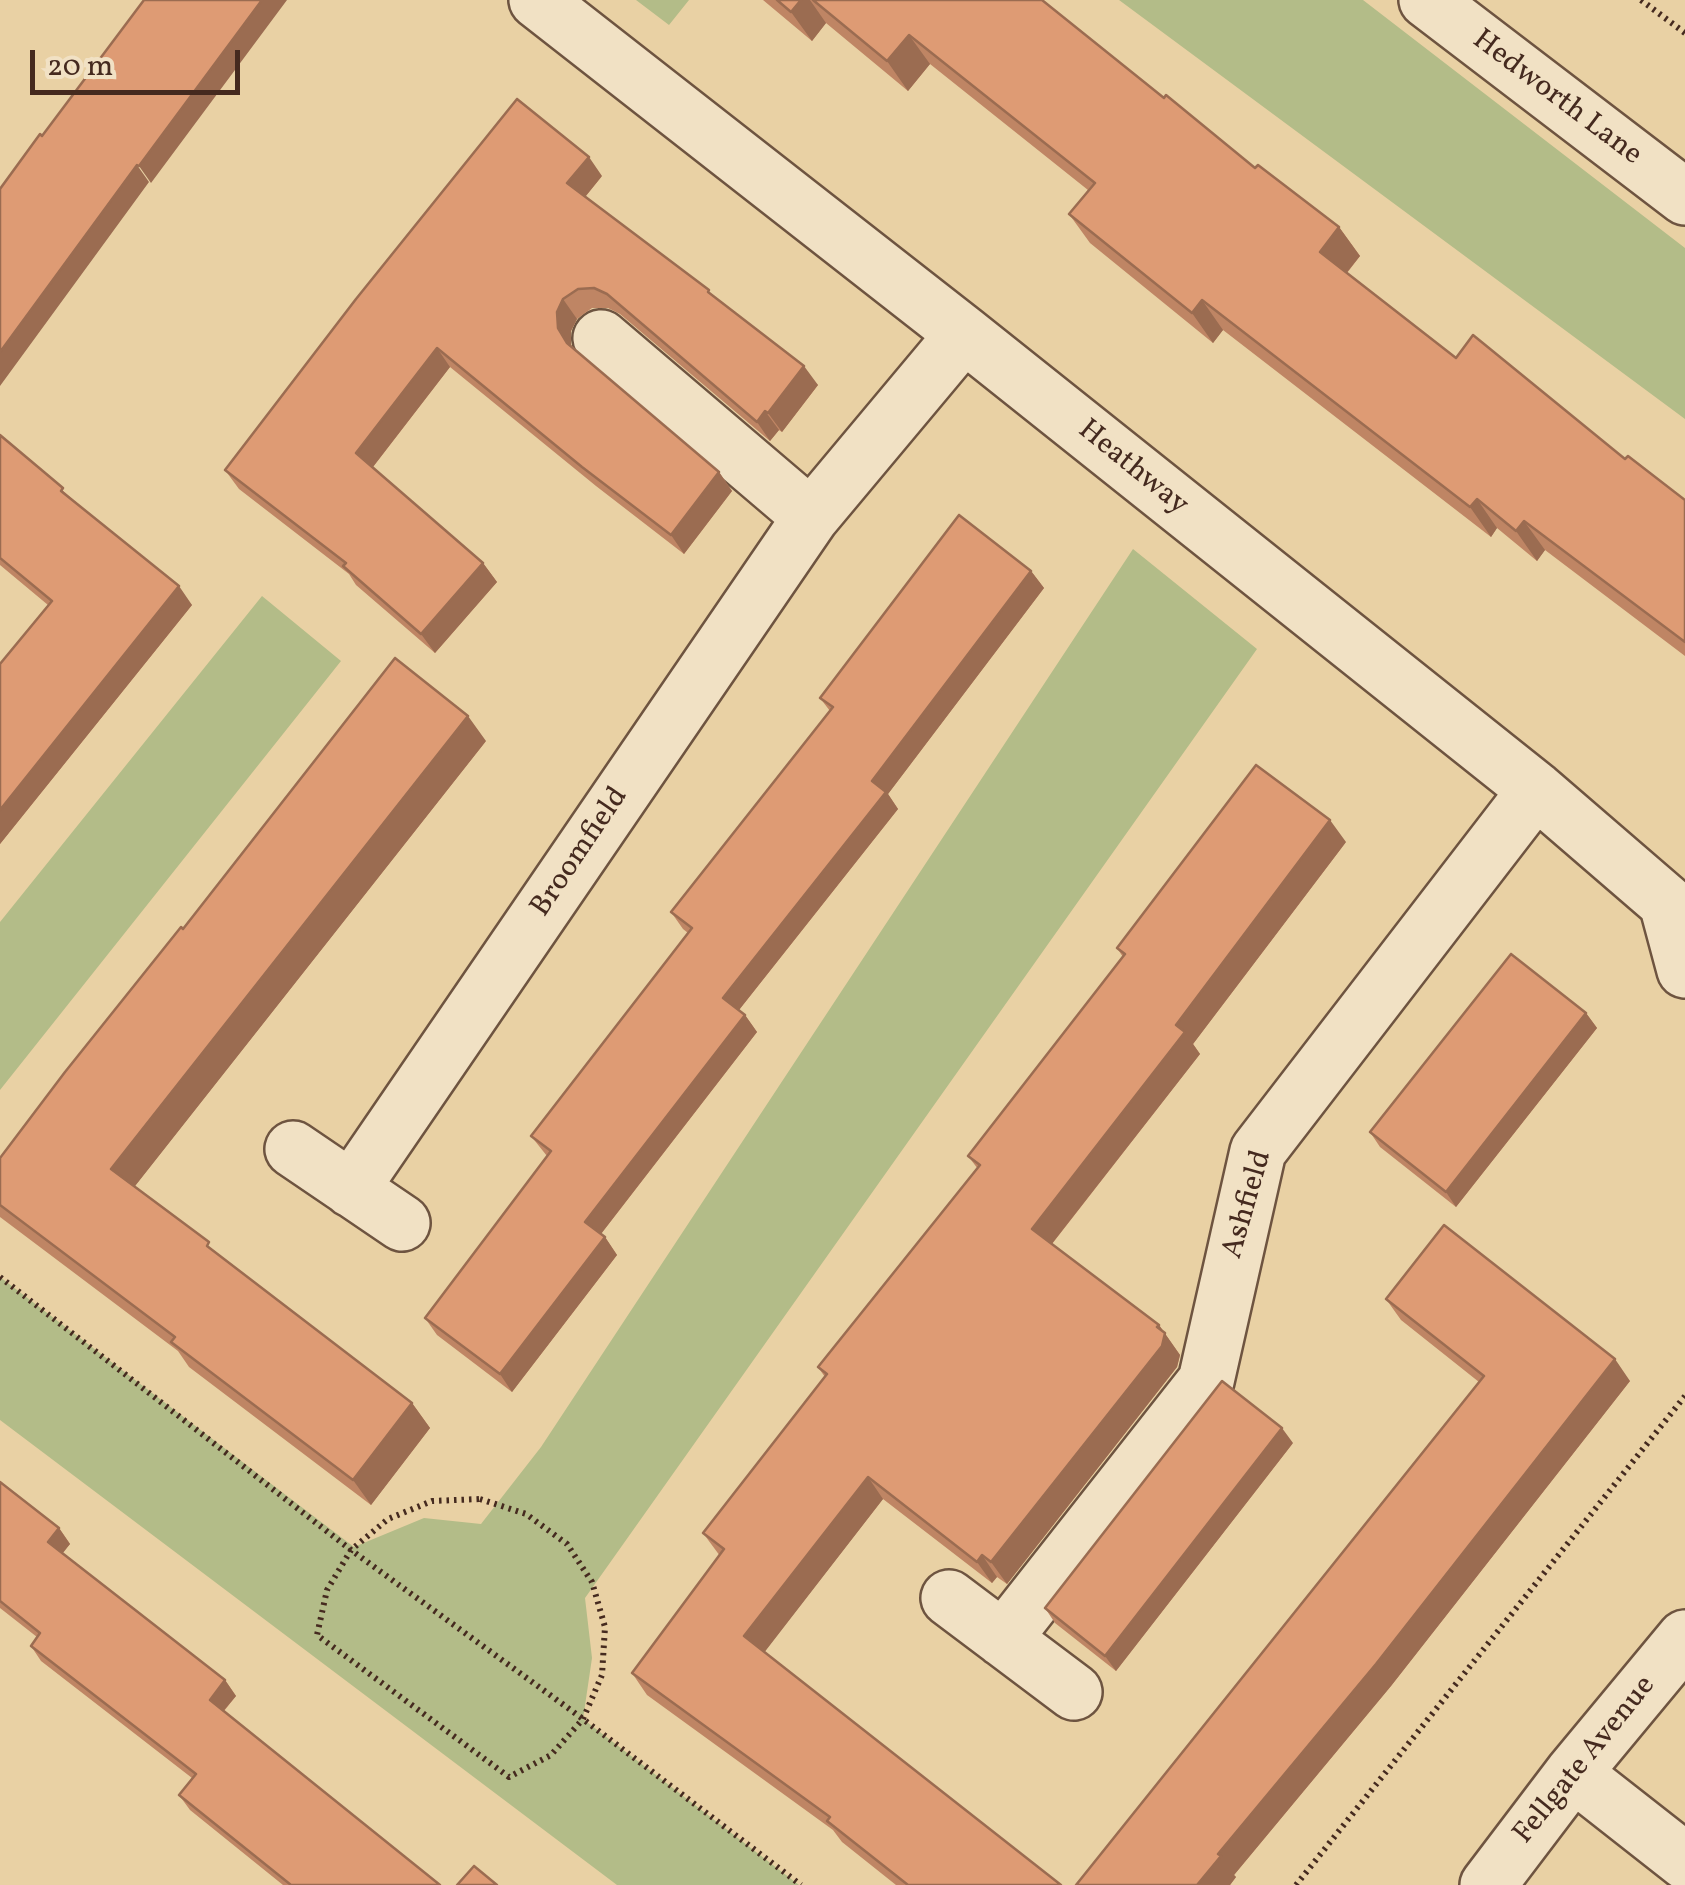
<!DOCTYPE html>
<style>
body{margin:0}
#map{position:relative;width:1685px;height:1885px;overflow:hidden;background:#e9d1a4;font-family:Vollkorn,serif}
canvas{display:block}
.scale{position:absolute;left:30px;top:50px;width:210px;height:45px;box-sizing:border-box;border:5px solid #452a1f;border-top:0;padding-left:12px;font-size:30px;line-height:35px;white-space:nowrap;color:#452a1f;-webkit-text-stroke:8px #f1e1c4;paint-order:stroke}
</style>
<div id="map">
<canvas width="1685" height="1885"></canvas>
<div class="scale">20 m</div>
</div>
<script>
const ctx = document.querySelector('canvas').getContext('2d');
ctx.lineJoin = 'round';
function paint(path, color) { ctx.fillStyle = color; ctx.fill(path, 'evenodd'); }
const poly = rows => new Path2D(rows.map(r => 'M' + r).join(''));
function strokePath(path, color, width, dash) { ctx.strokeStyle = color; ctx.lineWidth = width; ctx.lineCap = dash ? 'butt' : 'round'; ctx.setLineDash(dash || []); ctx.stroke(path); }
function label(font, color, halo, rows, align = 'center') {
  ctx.font = font + ' Vollkorn,serif'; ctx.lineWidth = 10; ctx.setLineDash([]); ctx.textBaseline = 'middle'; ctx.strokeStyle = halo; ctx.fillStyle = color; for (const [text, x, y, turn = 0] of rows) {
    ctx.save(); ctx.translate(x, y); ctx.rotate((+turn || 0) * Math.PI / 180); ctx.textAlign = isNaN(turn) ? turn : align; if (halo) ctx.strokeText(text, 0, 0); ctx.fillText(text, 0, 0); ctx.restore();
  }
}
const green = poly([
 [636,0,689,0,669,25],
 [1119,0,1363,0,1685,248,1685,419],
 [1133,549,1257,649,585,1598,592,1658,583,1719,799,1885,617,1885,0,1420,0,1277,354,1547,424,1518,481,1524,541,1447],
 [262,596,341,661,0,1090,0,922]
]);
const path = poly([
 [1641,0,1685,33],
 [0,1277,351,1550,583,1719,801,1885],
 [480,1499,526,1514,567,1544,592,1582,605,1627,602,1675,583,1719,551,1755,509,1777,317,1635,327,1590,351,1550,388,1519,432,1501,480,1499],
 [1296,1885,1685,1396]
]);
const minor = poly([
 [537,0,964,334,1536,790,1667,903,1685,970],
 [1427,0,1685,197],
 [811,517,964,334],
 [293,1149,402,1223],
 [351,1189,811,517,601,338],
 [949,1598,1074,1692],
 [1003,1639,1206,1381,1258,1151,1536,790],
 [1573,1773,1685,1861],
 [1488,1885,1573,1773,1685,1638]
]);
const wall = poly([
 [763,0,1042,0,1164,98,1255,168,1339,227,1360,256,1347,273,1456,358,1625,459,1685,500,1685,656,1545,550,1537,561,1497,528,1491,537,1223,330,1213,343,1090,243,1069,214,1088,190,930,64,908,91,826,23,812,41],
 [602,176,585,197,713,296,818,385,782,432,779,430,770,441,620,314,608,308,592,308,577,319,571,331,571,346,719,472,732,491,684,554,596,486,450,367,373,467,483,563,497,582,435,653,356,585,349,574,239,489,225,470],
 [0,435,192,605,0,844,0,664,48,605,0,565],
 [1031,571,1044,588,888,794,898,809,739,1010,745,1015,757,1032,601,1234,605,1237,617,1255,512,1392,437,1335,425,1318,547,1156,531,1136,688,933,683,929,671,912,830,711,820,698],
 [486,741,134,1187,217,1253,412,1403,430,1428,371,1505,189,1367,178,1351,0,1217,0,1158,183,929],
 [1346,842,1193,1044,1200,1054,1052,1244,1159,1325,1180,1355,1177,1367,1007,1584,997,1577,992,1583,883,1499,764,1652,1061,1885,896,1885,842,1842,833,1830,647,1695,632,1673,720,1556,703,1533,825,1377,818,1367,978,1169,968,1156,1123,957,1117,948],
 [1586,1013,1597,1028,1456,1207,1380,1147,1370,1132],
 [1386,1299,1630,1381,1391,1686,1234,1875,1236,1877,1230,1885,1076,1885,1479,1382,1401,1320],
 [1293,1443,1116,1671,1055,1623,1045,1608],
 [0,1482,59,1528,70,1544,62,1553,225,1680,236,1696,224,1711,440,1885,283,1885,190,1810,179,1795,192,1778,41,1661,31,1646,37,1637,0,1608]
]);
const shadedWall = poly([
 [262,0,287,0,151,183,139,166],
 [801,0,810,0,826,23,812,41,791,12],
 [909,35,930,64,908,91,887,61],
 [589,157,602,176,581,202,567,183],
 [137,165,149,182,0,386,0,352],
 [1339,227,1360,256,1340,281,1320,252],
 [563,299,577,319,571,331,571,348,558,328,557,312],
 [1202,300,1223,330,1213,343,1192,313],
 [437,348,450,367,369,472,356,453],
 [804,366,818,385,782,432,768,413],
 [765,411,779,430,770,441,757,422],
 [719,472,732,491,684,554,671,535],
 [1477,499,1497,528,1491,537,1470,507],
 [1524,521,1545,550,1537,561,1516,531],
 [483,563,497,582,435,653,421,634],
 [1031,571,1044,588,888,794,898,809,735,1015,723,998,872,781],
 [179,586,192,605,0,844,0,810],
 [468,716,486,741,128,1195,111,1169],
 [1330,820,1346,842,1193,1044,1200,1054,1047,1250,1032,1229,1176,1025],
 [1586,1013,1597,1028,1456,1207,1446,1192],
 [745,1015,757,1032,597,1239,585,1222],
 [605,1237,617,1255,512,1392,500,1374],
 [1159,1325,1180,1355,1177,1367,1007,1584,991,1562],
 [1615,1359,1630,1381,1391,1686,1234,1875,1236,1877,1230,1885,1197,1885,1218,1854],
 [412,1403,430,1428,371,1505,353,1480],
 [1282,1428,1293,1443,1116,1671,1105,1656],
 [868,1477,883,1499,760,1658,744,1636],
 [59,1528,70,1544,59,1558,48,1542],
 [982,1555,997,1577,992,1583,977,1562],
 [225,1680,236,1696,220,1715,210,1700]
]);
const building = poly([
 [144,0,262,0,139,166,137,165,0,352,0,189,40,134,42,136,144,0],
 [777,0,801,0,791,12,777,0],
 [813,0,1042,0,1164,98,1166,95,1255,168,1258,165,1339,227,1320,252,1456,358,1473,335,1625,459,1628,456,1685,500,1685,642,1524,521,1516,531,1477,499,1470,507,1202,300,1192,313,1069,214,1095,183,909,35,887,61,813,0],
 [517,99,589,157,567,183,709,290,708,292,804,366,768,413,765,411,757,422,607,294,594,288,578,289,563,299,557,312,558,328,567,343,719,472,671,535,582,467,437,348,356,453,483,563,421,634,343,566,346,563,225,470,356,299,517,99],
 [0,435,63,488,61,491,179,586,0,810,0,664,52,601,0,558,0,435],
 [959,515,1031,571,872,781,886,792,723,998,745,1015,585,1222,605,1237,500,1374,425,1318,551,1151,531,1136,692,928,671,912,833,707,820,698,959,515],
 [395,658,468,716,111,1169,209,1242,207,1246,412,1403,353,1480,171,1342,175,1337,0,1205,0,1158,65,1072,181,927,183,929,395,658],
 [1256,765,1330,820,1176,1025,1185,1032,1032,1229,1159,1325,1157,1327,1165,1333,1162,1346,991,1562,982,1555,977,1562,868,1477,744,1636,1061,1885,908,1885,827,1821,830,1817,632,1673,724,1549,703,1533,827,1374,818,1367,980,1165,968,1156,1125,954,1117,948,1256,765],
 [1511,954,1586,1013,1446,1192,1370,1132,1511,954],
 [1444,1225,1615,1359,1376,1664,1218,1854,1221,1856,1197,1885,1076,1885,1484,1376,1386,1299,1444,1225],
 [1222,1381,1282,1428,1105,1656,1045,1608,1222,1381],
 [0,1482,59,1528,48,1542,225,1680,210,1700,440,1885,291,1885,179,1795,196,1774,31,1646,40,1633,0,1601,0,1482],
 [474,1866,497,1885,457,1885,474,1866]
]);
const streetNames = [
 ["Hedworth Lane",1556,99,37],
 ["Heathway",1132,469,39],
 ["Broomfield",581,853,-56],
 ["Ashfield",1249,1205,-74],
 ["Fellgate Avenue",1586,1761,-51]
];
paint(green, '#b3bc88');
strokePath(minor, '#6e5440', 60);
strokePath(path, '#452a1f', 6, [2.5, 5]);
strokePath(minor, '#f1e1c4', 55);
paint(wall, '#bf8564');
paint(shadedWall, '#9b6c51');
paint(building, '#de9b74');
strokePath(building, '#9b6c51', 2.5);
label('30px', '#452a1f', '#f1e1c4', streetNames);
</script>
